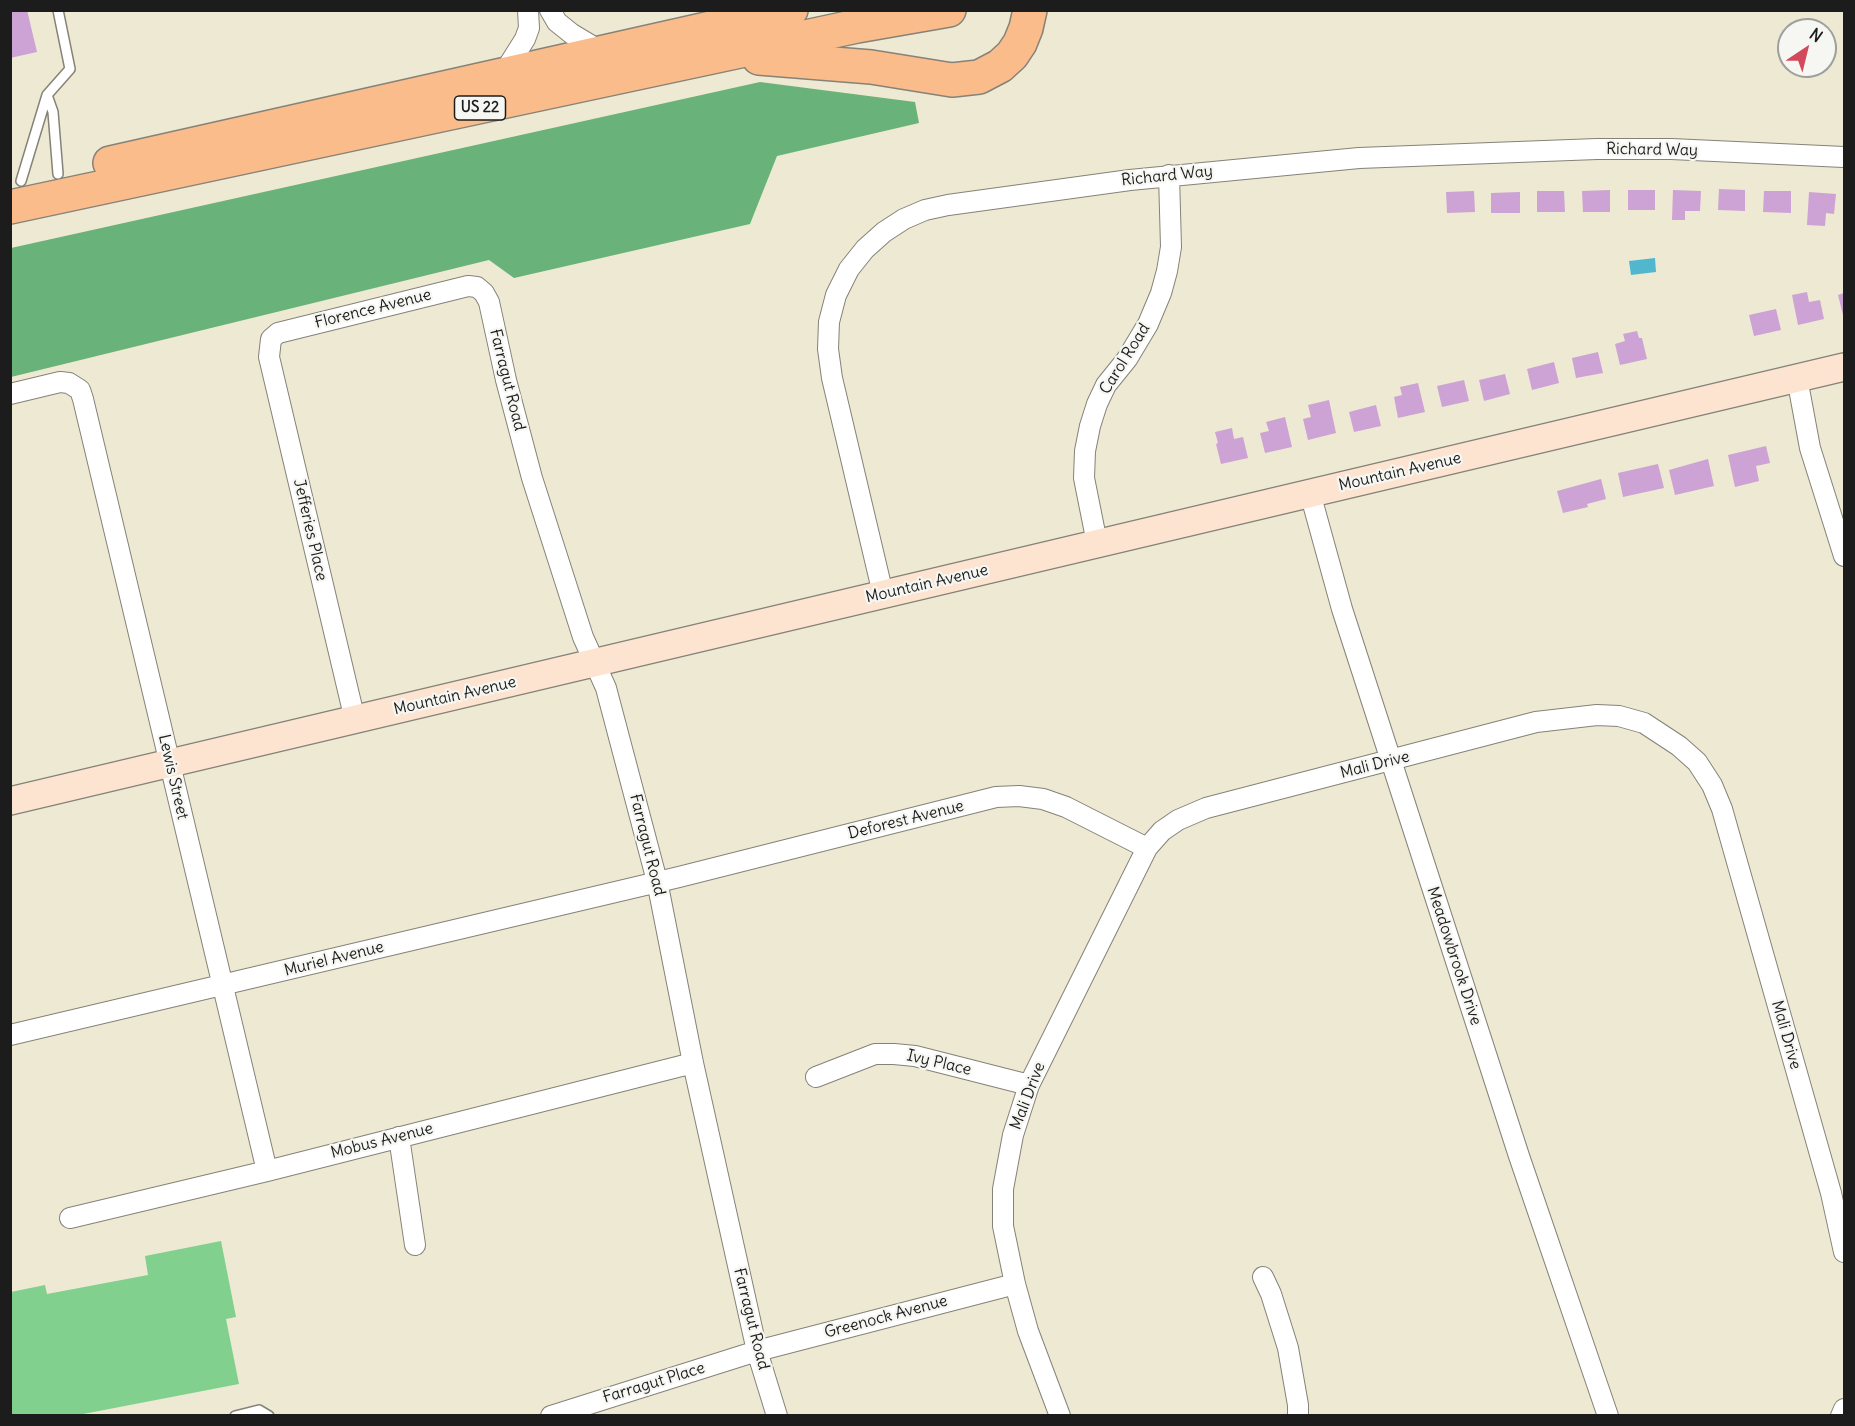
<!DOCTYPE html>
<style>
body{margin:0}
#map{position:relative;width:1855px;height:1426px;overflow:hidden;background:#eee9d3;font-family:Delius,sans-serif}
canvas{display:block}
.frame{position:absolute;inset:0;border:12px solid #1c1c1c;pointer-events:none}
.north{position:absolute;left:1777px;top:18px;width:60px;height:60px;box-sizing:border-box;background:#f6f6f2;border:2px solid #9f9f9c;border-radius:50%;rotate:35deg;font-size:16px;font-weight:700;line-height:24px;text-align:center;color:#1c1c1c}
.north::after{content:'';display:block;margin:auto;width:21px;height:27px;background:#d1495b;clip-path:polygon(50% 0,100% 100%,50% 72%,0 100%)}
</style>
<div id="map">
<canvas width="1855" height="1426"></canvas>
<div class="frame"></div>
<div class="north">N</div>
</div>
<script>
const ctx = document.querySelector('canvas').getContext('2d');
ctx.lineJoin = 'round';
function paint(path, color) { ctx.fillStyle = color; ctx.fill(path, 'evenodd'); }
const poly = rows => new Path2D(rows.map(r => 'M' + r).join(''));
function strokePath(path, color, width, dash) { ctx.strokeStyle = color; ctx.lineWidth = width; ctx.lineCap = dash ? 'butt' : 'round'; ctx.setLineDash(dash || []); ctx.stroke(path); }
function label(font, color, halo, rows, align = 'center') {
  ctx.font = font + ' Delius,sans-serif'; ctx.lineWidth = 4.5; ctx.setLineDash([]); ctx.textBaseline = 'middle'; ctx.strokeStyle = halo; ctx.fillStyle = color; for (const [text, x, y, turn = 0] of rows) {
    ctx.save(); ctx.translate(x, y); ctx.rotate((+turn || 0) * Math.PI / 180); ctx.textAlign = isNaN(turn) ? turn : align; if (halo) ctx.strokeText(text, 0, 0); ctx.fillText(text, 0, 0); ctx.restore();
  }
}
const green = poly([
 [221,1241,236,1317,226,1319,239,1384,78,1415,11,1415,11,1292,45,1285,47,1294,148,1275,145,1256]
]);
const forest = poly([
 [760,82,915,102,919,123,777,156,750,224,514,278,489,260,11,377,11,248]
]);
const water = poly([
 [1655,258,1656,272,1631,275,1629,261]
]);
const building = poly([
 [10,10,27,10,37,52,10,58],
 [1719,189,1745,190,1745,211,1718,210],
 [1610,190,1610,212,1583,212,1582,191],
 [1628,190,1655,190,1655,210,1628,210],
 [1673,190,1701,191,1700,211,1685,211,1685,220,1672,220],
 [1474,191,1475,212,1447,213,1446,192],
 [1537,191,1564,191,1565,212,1537,212],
 [1764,191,1791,191,1791,213,1763,212],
 [1520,192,1520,213,1491,213,1491,193],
 [1809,192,1836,194,1834,214,1826,213,1825,226,1807,225],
 [1807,292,1809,302,1820,300,1824,319,1798,325,1792,295],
 [1844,293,1844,315,1843,315,1838,295],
 [1776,309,1781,330,1754,336,1749,315],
 [1637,331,1639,338,1642,338,1647,359,1620,365,1615,344,1625,341,1623,334],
 [1598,352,1603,373,1576,378,1572,358],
 [1554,362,1559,383,1532,390,1527,369],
 [1505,374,1510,394,1484,401,1479,380],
 [1464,380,1469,401,1442,407,1437,386],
 [1418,383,1425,412,1398,418,1394,397,1402,395,1400,387],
 [1329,400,1336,433,1308,440,1303,419,1311,417,1308,405],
 [1376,405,1381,426,1354,432,1349,412],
 [1285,417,1292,447,1265,453,1260,433,1269,431,1266,422],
 [1232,428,1234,439,1243,437,1248,458,1221,464,1216,444,1218,443,1215,432],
 [1766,446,1770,463,1756,466,1759,481,1735,487,1728,455],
 [1708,459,1714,486,1675,495,1669,470],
 [1658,464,1664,488,1623,497,1618,473],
 [1601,479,1606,499,1587,504,1588,507,1563,513,1557,491]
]);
const lane = poly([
 [47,95,70,69,58,10],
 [21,181,47,95,53,112,58,174],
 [235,1416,259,1410,269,1416]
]);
const street = poly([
 [550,10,557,22,572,34,602,52],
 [503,74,525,39,529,28,528,10],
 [1797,378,1810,448,1844,556],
 [10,394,60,382,69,383,80,390,83,399,267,1171],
 [1310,493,1342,609,1519,1156,1608,1416],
 [1097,543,1084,478,1085,451,1090,426,1097,404,1106,385,1127,359,1148,324,1161,293,1167,271,1171,247,1169,175],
 [883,594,832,378,828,349,829,322,836,295,849,269,865,249,884,232,904,219,925,210,948,205,1130,180,1359,158,1597,149,1671,149,1844,157],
 [355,720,269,357,271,339,278,333,468,286,477,287,484,293,489,302,506,380,532,478,583,637,606,688,657,881,693,1063,757,1351,777,1416],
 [10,1035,679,877,996,797,1019,796,1043,799,1066,807,1147,848],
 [816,1077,875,1054,894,1054,915,1056,1029,1085],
 [399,1137,415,1245],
 [70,1218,267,1171,693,1063],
 [1263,1277,1271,1294,1288,1348,1298,1405,1298,1416],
 [551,1416,757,1351,1015,1284],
 [1060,1416,1028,1331,1015,1284,1003,1226,1003,1189,1013,1135,1029,1085,1147,848,1162,831,1178,820,1206,808,1536,722,1597,715,1619,716,1644,723,1679,746,1697,762,1712,785,1722,809,1831,1193,1844,1252],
 [1841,1416,1844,1409]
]);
const secondary = poly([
 [10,801,1844,367]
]);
const highway = poly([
 [759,58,871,67,952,80,979,77,1000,66,1012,55,1020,43,1026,28,1030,10],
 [110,163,791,10],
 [10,207,857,26,949,10]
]);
const shields = [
 [480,108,51]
];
const shieldNames = [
 ["US 22",480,108]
];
const streetNames = [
 ["Richard Way",1652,150,1],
 ["Richard Way",1167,176,-6],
 ["Florence Avenue",373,309,-14],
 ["Carol Road",1125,359,-58],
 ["Farragut Road",507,380,76],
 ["Mountain Avenue",1400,472,-13],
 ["Jefferies Place",310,530,77],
 ["Mountain Avenue",927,584,-13],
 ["Mountain Avenue",455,696,-13],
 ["Mali Drive",1375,765,-14],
 ["Lewis Street",173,777,77],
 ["Deforest Avenue",906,820,-14],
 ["Farragut Road",647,845,76],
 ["Meadowbrook Drive",1454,956,72],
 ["Muriel Avenue",334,959,-14],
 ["Mali Drive",1786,1035,74],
 ["Ivy Place",939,1063,13],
 ["Mali Drive",1028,1096,-69],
 ["Mobus Avenue",382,1141,-14],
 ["Greenock Avenue",886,1317,-15],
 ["Farragut Road",751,1319,76],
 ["Farragut Place",654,1383,-17]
];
paint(green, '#82d08e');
paint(forest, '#69b279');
paint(water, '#51b7cf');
paint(building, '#cda2d4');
strokePath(lane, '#858278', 12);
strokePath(street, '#858278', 22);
strokePath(secondary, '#858278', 30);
strokePath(highway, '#858278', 36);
strokePath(lane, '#fff', 9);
strokePath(street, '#fff', 20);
strokePath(secondary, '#fde4d1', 27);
strokePath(highway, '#fabc8b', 33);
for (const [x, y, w] of shields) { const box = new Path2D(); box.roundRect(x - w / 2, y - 12, w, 24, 4.5); ctx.fillStyle = '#f6f6f2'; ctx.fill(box); strokePath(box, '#1c1c1c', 1.5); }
label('bold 15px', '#1c1c1c', null, shieldNames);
label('16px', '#1c1c1c', '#f6f6f2', streetNames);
</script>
